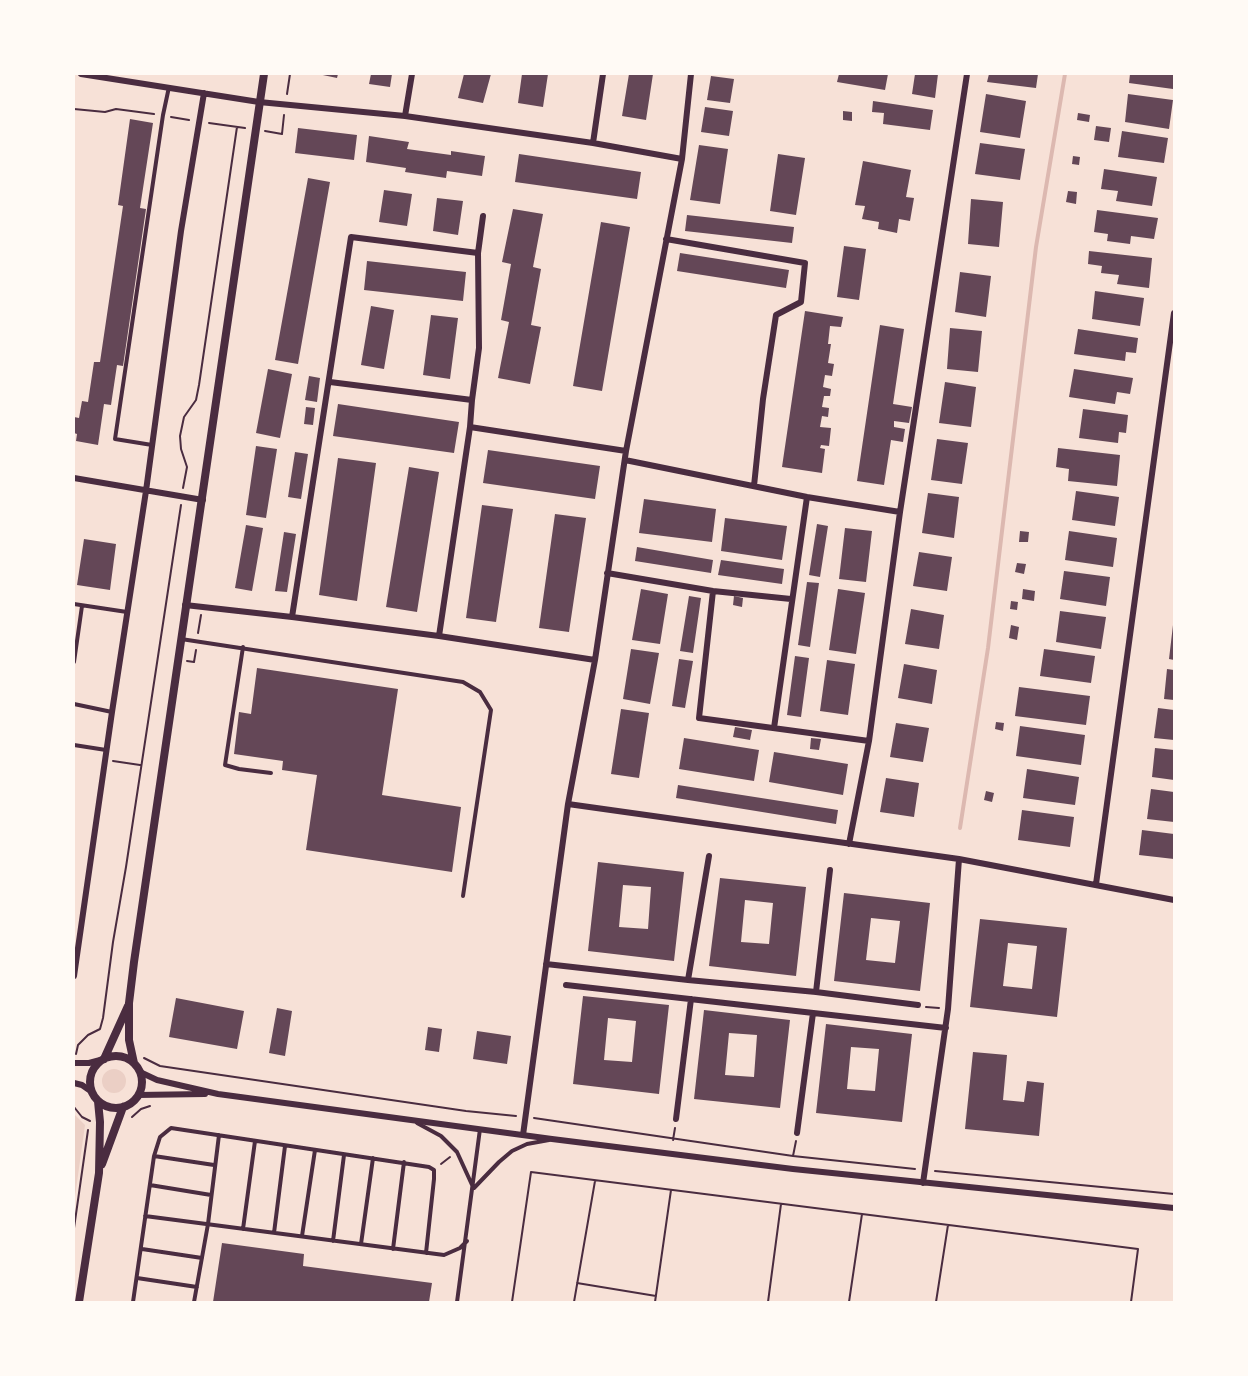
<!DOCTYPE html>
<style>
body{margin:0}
#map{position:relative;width:1248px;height:1376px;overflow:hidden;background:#f7e1d7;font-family:"Noto Sans",sans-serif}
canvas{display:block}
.frame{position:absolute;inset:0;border:75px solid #fffaf5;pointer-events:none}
</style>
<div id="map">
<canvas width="1248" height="1376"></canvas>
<div class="frame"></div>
</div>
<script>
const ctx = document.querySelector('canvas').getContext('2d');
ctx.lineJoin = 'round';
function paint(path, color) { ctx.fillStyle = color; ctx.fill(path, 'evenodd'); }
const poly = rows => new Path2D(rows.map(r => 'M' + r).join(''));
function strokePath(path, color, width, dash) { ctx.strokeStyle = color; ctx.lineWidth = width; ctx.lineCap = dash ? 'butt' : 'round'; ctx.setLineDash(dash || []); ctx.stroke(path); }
const green = poly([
 '102 1081a12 12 0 1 1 24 0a12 12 0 1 1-24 0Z',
 [74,1114,85,1125,74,1204]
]);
const stream = poly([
 [960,828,988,648,1036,247,1065,74]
]);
const building = poly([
 [318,74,338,74,337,78],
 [371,74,392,74,390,87,369,84],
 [464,74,491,74,483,103,458,98],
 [522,74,548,74,543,107,518,103],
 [629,74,653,74,646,120,622,116],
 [839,74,888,74,885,90,837,82],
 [915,74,938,74,935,98,912,94],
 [989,74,1038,74,1036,88,987,82],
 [1130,74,1174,74,1173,89,1129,83],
 [711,76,734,79,730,103,707,100],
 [986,94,1026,101,1020,138,980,132],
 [1128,94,1173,100,1169,129,1125,122],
 [873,101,933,110,930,130,883,124,884,113,872,112],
 [705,107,733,111,729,136,701,132],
 [843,111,852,112,852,121,843,120],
 [1078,113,1090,115,1089,122,1077,120],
 [130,119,153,123,140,208,146,209,123,366,117,365,111,405,104,404,98,445,76,441,77,434,74,433,74,417,79,418,82,401,88,402,94,362,100,362,123,206,118,205],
 [1096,126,1111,128,1109,142,1094,140],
 [298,128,357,135,354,160,295,153],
 [1122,131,1168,138,1164,163,1118,157],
 [369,136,409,142,407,149,451,155,451,151,485,156,482,176,447,171,446,178,405,172,406,168,366,162],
 [980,143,1025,149,1020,180,975,174],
 [699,145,728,149,720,204,690,200],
 [519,154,641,172,637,199,515,182],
 [778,154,805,158,796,215,770,211],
 [1073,156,1080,157,1079,165,1072,164],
 [863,161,911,170,906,197,914,198,910,221,899,219,897,233,878,229,879,222,862,219,865,206,855,205],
 [1104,169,1157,177,1152,206,1116,201,1118,191,1101,189],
 [308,178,330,182,298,364,275,360],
 [384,190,412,194,407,226,379,222],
 [1068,191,1077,192,1076,204,1066,202],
 [437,198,463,201,458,235,433,231],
 [971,199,1003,202,999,247,968,244],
 [513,209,543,214,533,267,541,269,531,325,541,327,530,384,498,378,509,322,501,320,511,264,502,262],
 [1097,210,1158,218,1154,239,1131,236,1130,244,1107,241,1108,234,1094,232],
 [687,215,794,227,792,243,685,231],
 [601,222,630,227,602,391,573,386],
 [844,246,866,249,859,300,837,297],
 [1089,251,1152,258,1149,288,1117,284,1119,275,1101,273,1102,266,1088,264],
 [680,253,789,270,786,288,677,271],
 [367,261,466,272,463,301,364,290],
 [960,272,991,276,986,317,955,312],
 [1095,291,1144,298,1140,326,1092,319],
 [371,306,394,310,384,369,361,365],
 [805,311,843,317,841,327,830,326,828,344,831,344,828,363,834,364,832,376,825,375,823,387,831,389,830,396,824,396,822,407,829,408,828,417,822,416,820,427,831,428,829,446,821,445,820,448,825,449,822,473,782,467],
 [431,315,458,318,450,379,423,375],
 [880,325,904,329,893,404,912,407,909,423,894,421,894,427,905,429,903,442,891,440,884,485,857,481],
 [950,328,982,331,978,372,947,369],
 [1078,329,1138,338,1136,353,1126,352,1125,361,1074,354],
 [268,369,292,374,280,438,256,433],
 [1074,369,1133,378,1130,394,1117,392,1115,404,1069,397],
 [309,376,320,378,317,402,305,400],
 [945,382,976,387,971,427,939,423],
 [338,404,459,422,454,453,333,436],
 [306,407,315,408,313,425,304,424],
 [1083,409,1128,415,1126,433,1119,432,1118,443,1079,438],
 [937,439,968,443,962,484,931,480],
 [256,446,277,449,266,518,246,515],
 [1058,448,1120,455,1117,486,1068,481,1069,469,1056,467],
 [488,450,600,466,595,499,483,483],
 [295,452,308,454,301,499,288,497],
 [338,458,376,463,357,601,319,595],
 [409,467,439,472,417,612,386,607],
 [1076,491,1119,497,1115,526,1072,520],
 [928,493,959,497,954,538,922,533],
 [644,499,716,509,712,542,639,533],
 [482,505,513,509,496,622,466,618],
 [555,514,586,518,569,632,539,628],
 [725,518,787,526,782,560,721,551],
 [817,524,828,526,820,577,809,575],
 [246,525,263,528,252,591,235,588],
 [845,528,872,531,866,582,839,579],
 [1020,531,1029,532,1028,542,1019,542],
 [1069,531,1117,538,1113,567,1065,560],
 [284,532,296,534,287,592,275,591],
 [84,539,116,544,110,590,77,585],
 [637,547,713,560,711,573,635,561],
 [919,552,952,557,947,591,913,586],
 [721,560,784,569,782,584,718,575],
 [1017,563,1026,564,1024,574,1015,572],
 [1064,571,1110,577,1106,606,1060,599],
 [807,582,819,583,810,647,798,645],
 [641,589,668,594,660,644,632,640],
 [838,589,865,593,856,654,829,650],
 [1023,589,1035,591,1034,601,1022,599],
 [689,596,701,598,693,653,680,651],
 [734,596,743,598,742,607,733,605],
 [1011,601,1018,602,1017,610,1010,609],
 [911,609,944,615,939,649,905,644],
 [1060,611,1106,617,1101,649,1056,642],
 [1011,625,1019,627,1017,640,1009,638],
 [1173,625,1174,625,1174,660,1169,659],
 [631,649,659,653,650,704,623,699],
 [1044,649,1095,656,1091,683,1040,676],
 [795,656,809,658,801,717,787,715],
 [679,659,693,661,685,708,672,706],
 [827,660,855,664,848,715,820,711],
 [904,664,937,670,932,704,898,698],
 [257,668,398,689,382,795,461,807,452,872,306,850,317,775,282,770,283,761,234,754,239,712,251,714],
 [1167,669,1174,670,1174,700,1164,699],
 [1019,687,1090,696,1086,725,1015,716],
 [1158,708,1174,710,1174,740,1154,738],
 [621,709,649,713,639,778,611,774],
 [996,722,1004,723,1003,731,995,729],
 [896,723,929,728,923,762,890,757],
 [1020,726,1085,735,1081,765,1016,756],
 [735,727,752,730,750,740,733,737],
 [684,738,759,750,754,781,679,769],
 [811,738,821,739,819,750,810,749],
 [1155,748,1174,750,1174,780,1152,777],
 [774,752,848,764,843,795,769,782],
 [1027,769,1079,777,1075,805,1023,798],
 [886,778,919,783,914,817,880,812],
 [678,785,838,810,836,824,676,798],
 [1151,789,1174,792,1174,822,1147,819],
 [986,791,994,793,992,802,984,800],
 [1022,810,1074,817,1070,847,1018,840],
 [1142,830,1174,834,1174,859,1139,855],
 [598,862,684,872,674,961,588,951],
 [623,885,651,887,648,929,619,927],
 [720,878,806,887,796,976,709,966],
 [745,900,773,903,769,944,741,942],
 [844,893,930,903,920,991,834,981],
 [871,918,900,921,895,963,866,960],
 [980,919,1067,928,1057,1017,970,1007],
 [1008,943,1037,946,1032,989,1003,986],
 [583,996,669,1005,659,1094,573,1084],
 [608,1018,636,1021,632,1062,604,1060],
 [176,998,244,1011,237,1049,169,1037],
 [277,1008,292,1011,285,1056,269,1053],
 [704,1010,790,1020,780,1108,694,1099],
 [729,1033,757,1035,754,1077,725,1075],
 [826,1024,912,1034,902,1122,816,1113],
 [851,1047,879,1049,875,1091,847,1089],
 [428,1027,442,1029,439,1052,425,1050],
 [477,1031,511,1036,507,1064,473,1059],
 [973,1052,1007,1055,1003,1100,1024,1102,1027,1081,1044,1083,1039,1136,965,1129],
 [222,1243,304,1254,303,1266,432,1283,429,1302,213,1302]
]);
const path = poly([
 [287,94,290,74],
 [74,109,105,112,116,109,154,114],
 [171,117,189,120],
 [209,123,245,128],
 [265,131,282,134,284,115],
 [183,488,187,467,181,449,180,436,184,417,196,400,199,385,237,127],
 [198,633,201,615],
 [187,661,194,662,196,650],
 [113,761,140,765],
 [926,1007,939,1008],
 [76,1054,78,1045,88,1035,100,1029,103,1018,113,942,126,867,181,505],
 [144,1058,160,1066,466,1111,516,1116],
 [74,1107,82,1117,90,1121],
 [132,1117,141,1109,150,1106],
 [534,1118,793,1156,915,1169],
 [673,1140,675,1128],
 [793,1156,796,1141],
 [441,1164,450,1157],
 [935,1171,1174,1194],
 [74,1228,88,1130],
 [577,1283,656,1296],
 [512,1302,531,1172,1138,1249,1131,1302],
 [574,1302,595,1181],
 [655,1302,671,1190],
 [768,1302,781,1204],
 [849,1302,862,1214],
 [936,1302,948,1225]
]);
const service = poly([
 [152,445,115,439,163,115,169,87],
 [74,604,127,612],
 [181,639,463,682,480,692,491,710,463,896],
 [243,647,225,765,239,769,271,773],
 [74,662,82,606],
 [74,704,112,712],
 [74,745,106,750],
 [417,1123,441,1136,457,1152,473,1187],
 [154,1156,214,1165],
 [150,1185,211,1195],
 [474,1188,499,1162,512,1151,527,1144,549,1140],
 [145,1216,444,1255,460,1248,467,1241],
 [243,1229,255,1141],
 [274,1233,285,1146],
 [302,1236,315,1150],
 [333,1241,344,1155],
 [361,1244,373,1158],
 [142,1249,202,1258],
 [393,1249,404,1162],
 [137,1278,197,1287],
 [133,1302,154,1156,160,1137,171,1128,429,1167,434,1170,434,1179,426,1253],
 [194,1302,208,1224,219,1135],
 [457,1302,480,1129]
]);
const minor = poly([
 [81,74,259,102,405,116,593,143,682,159],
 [405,116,412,74],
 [593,143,603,74],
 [666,239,805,263,801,302,776,315,763,399,754,486],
 [330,382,472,400],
 [470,427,626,451],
 [625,460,807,497,900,512],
 [74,478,203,500],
 [607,573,713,591,791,599],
 [713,591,699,718,869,741],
 [185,605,292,617,439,636,595,660],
 [292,617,351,237,478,253],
 [439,636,470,427,472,400,479,348,478,253,483,216],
 [774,728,807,497],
 [568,804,959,859,1174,900],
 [849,844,869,741,900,512,967,74],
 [1096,884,1174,313],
 [546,964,688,980,816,992,918,1005],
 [74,976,112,712,146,491,181,231,204,93],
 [688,980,709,856],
 [566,985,946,1028],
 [816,992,830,870],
 [74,1063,89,1063,104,1059],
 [140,1072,157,1080,218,1094,552,1139,793,1169,1174,1208],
 [74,1083,82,1085,92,1092],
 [138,1095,205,1094],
 [676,1119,691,999],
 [797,1133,813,1013],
 [523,1135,568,804,595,660,626,451,682,159,691,74],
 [923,1183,948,1009,959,859]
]);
const tertiary = poly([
 '90 1082a26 26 0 1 1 52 0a26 26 0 1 1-52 0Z',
 [104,1059,128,1006],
 [134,1063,129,1040,129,1003,134,962,264,74],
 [102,1164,123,1107],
 [79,1302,99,1173,100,1122,98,1101]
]);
paint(green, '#ebcfc5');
strokePath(stream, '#dcb8b0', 4);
paint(building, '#644757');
strokePath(path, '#4a2c40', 2);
strokePath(service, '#4a2c40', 4);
strokePath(minor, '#4a2c40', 6);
strokePath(tertiary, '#4a2c40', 8);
</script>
